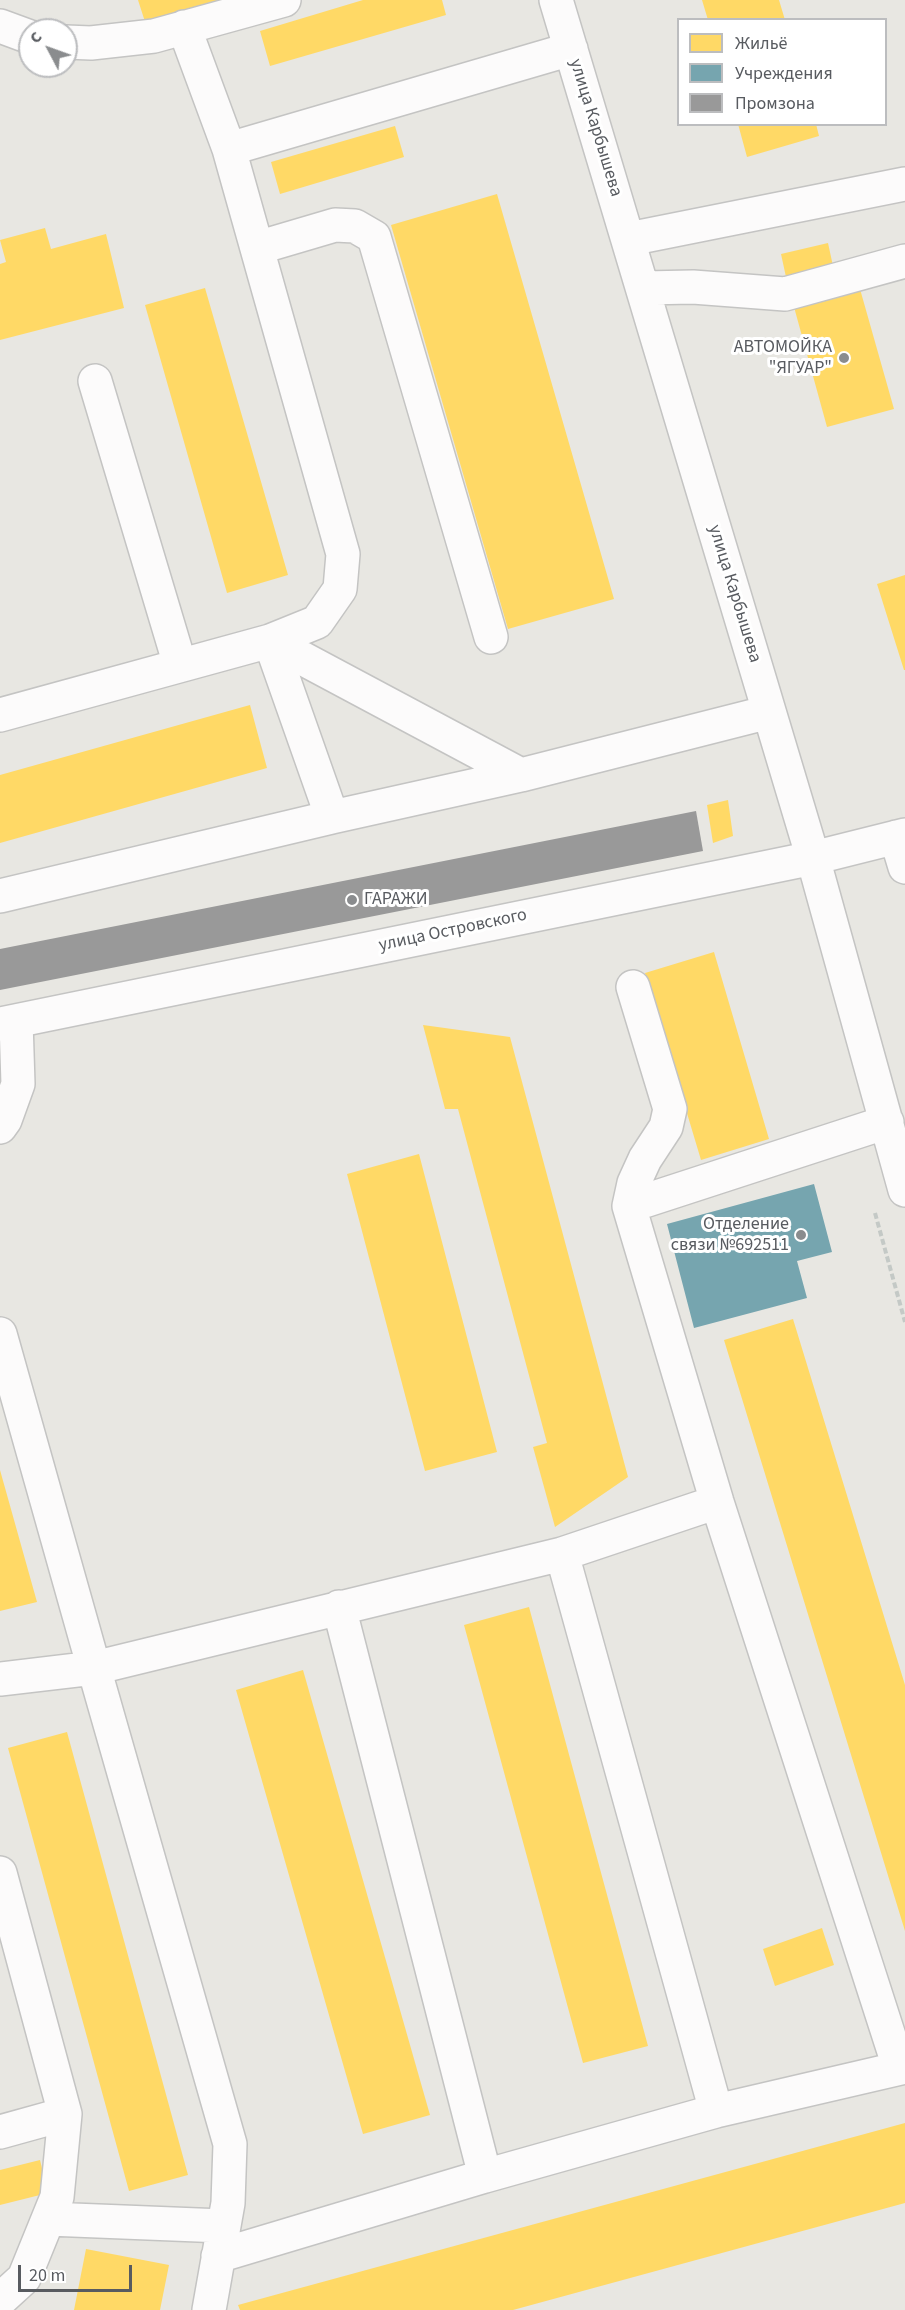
<!DOCTYPE html>
<meta charset="utf-8">
<style>
body{margin:0}
#map{position:relative;width:905px;height:2310px;overflow:hidden;background:#e8e7e2;font-family:"Source Sans 3",sans-serif}
canvas{display:block}
.legend{position:absolute;left:677px;top:18px;width:210px;height:108px;box-sizing:border-box;background:#fff;border:2px solid #bcbdbf;margin:0;padding:8px 10px;list-style:none;font-size:18px;color:#585b60}
.legend li{display:flex;align-items:center;gap:12px;height:30px}
.legend b{width:30px;border:2px solid #bcbdbf}
.north{position:absolute;left:18px;top:18px;width:60px;height:60px;box-sizing:border-box;background:#fff;border:2px solid #bcbdbf;border-radius:50%;rotate:311deg;font-size:16px;font-weight:700;line-height:24px;text-align:center;color:#585b60}
.north::after{content:'';display:block;margin:auto;width:21px;height:27px;background:#8a8c8e;clip-path:polygon(50% 0,100% 100%,50% 72%,0 100%)}
.scale{position:absolute;left:18px;top:2265px;width:114px;height:27px;box-sizing:border-box;border:3px solid #585b60;border-top:0;padding-left:8px;font-size:18px;line-height:21px;white-space:nowrap;color:#585b60;-webkit-text-stroke:4px #fff;paint-order:stroke}
</style>
<div id="map">
<canvas width="905" height="2310"></canvas>
<ul class="legend">
<li><b style="height:16px;background:#ffd966"></b>Жильё</li>
<li><b style="height:16px;background:#76a5af"></b>Учреждения</li>
<li><b style="height:16px;background:#999"></b>Промзона</li>
</ul>
<div class="north">С</div>
<div class="scale">20 m</div>
</div>
<script>
const ctx = document.querySelector('canvas').getContext('2d');
ctx.lineJoin = 'round';
function paint(path, color) { ctx.fillStyle = color; ctx.fill(path, 'evenodd'); }
const poly = rows => new Path2D(rows.map(r => 'M' + r).join(''));
function strokePath(path, color, width, dash) { ctx.strokeStyle = color; ctx.lineWidth = width; ctx.lineCap = dash ? 'butt' : 'round'; ctx.setLineDash(dash || []); ctx.stroke(path); }
function label(font, color, halo, rows, align = 'center') {
  ctx.font = font + ' "Source Sans 3",sans-serif'; ctx.lineWidth = 6; ctx.setLineDash([]); ctx.textBaseline = 'middle'; ctx.strokeStyle = halo; ctx.fillStyle = color; for (const [text, x, y, turn = 0] of rows) {
    ctx.save(); ctx.translate(x, y); ctx.rotate((+turn || 0) * Math.PI / 180); ctx.textAlign = isNaN(turn) ? turn : align; if (halo) ctx.strokeText(text, 0, 0); ctx.fillText(text, 0, 0); ctx.restore();
  }
}
const homes = poly([
 [138,0,232,0,147,28],
 [363,0,442,0,446,15,270,66,260,31],
 [702,0,779,0,785,20,708,20],
 [738,124,816,124,819,136,747,157],
 [395,126,404,157,280,194,271,162],
 [497,194,614,599,508,629,391,225],
 [45,228,51,249,106,234,124,308,0,340,0,264,6,262,0,240],
 [828,243,833,266,786,277,781,254],
 [205,288,288,575,227,593,145,305],
 [860,289,894,409,827,427,794,307],
 [905,575,905,670,904,670,877,584],
 [250,705,267,768,0,843,0,775],
 [728,800,733,836,713,843,707,805],
 [714,952,769,1139,701,1160,645,973],
 [423,1025,510,1037,628,1477,555,1527,533,1447,547,1443,458,1109,445,1109],
 [419,1154,497,1452,425,1471,347,1174],
 [793,1319,905,1685,905,1931,724,1340],
 [0,1470,37,1602,0,1611],
 [529,1607,648,2046,583,2063,464,1625],
 [303,1670,430,2115,363,2134,236,1690],
 [67,1732,188,2175,129,2191,8,1748],
 [822,1928,834,1965,775,1986,763,1949],
 [905,2123,905,2203,513,2310,240,2310,238,2305],
 [40,2160,48,2193,0,2205,0,2170],
 [86,2249,169,2265,160,2310,74,2310]
]);
const public = poly([
 [814,1184,832,1252,797,1261,807,1298,694,1328,667,1224]
]);
const industry = poly([
 [696,811,703,851,0,990,0,949]
]);
const path = poly([
 [875,1213,905,1322]
]);
const minor = poly([
 [556,0,813,858,905,1190],
 [0,26,30,37],
 [184,27,229,149],
 [66,42,91,43,154,36,284,0],
 [629,239,905,184],
 [257,248,335,225,355,226,374,237,491,637],
 [643,288,693,287,785,294,905,261],
 [95,381,180,665],
 [270,641,332,817,521,775,769,712],
 [270,641,521,775],
 [0,715,270,641,317,622,340,589,343,554,229,149,571,49],
 [896,837,905,867],
 [0,896,332,817],
 [633,987,670,1109,666,1127,645,1159,634,1183,629,1206,717,1502,899,2067],
 [0,1024,813,858,905,835],
 [0,1127,5,1120,18,1084,16,1021],
 [629,1206,887,1122],
 [0,1334,94,1668,0,1679],
 [562,1554,717,1502],
 [0,1873,65,2114,57,2197,24,2278,0,2300],
 [0,2132,65,2114],
 [485,2176,716,2111,905,2067],
 [48,2219,223,2226],
 [218,2256,485,2176,339,1607],
 [209,2310,228,2203,230,2144,94,1668,562,1554,716,2111]
]);
const markers = [
 [844,358,6,"#8a8c8e"],
 [352,900,6,"#8a8c8e"],
 [801,1235,6,"#8a8c8e"]
];
const streetNames = [
 ["улица Карбышева",595,128,73],
 ["улица Карбышева",734,594,73],
 ["улица Островского",453,931,-12]
];
const poiNames = [
 ["АВТОМОЙКА",832,348],
 ["\"ЯГУАР\"",832,369],
 ["ГАРАЖИ",364,900,"left"],
 ["Отделение",789,1225],
 ["связи №692511",789,1246]
];
paint(homes, '#ffd966');
paint(public, '#76a5af');
paint(industry, '#999');
strokePath(minor, '#c4c4c3', 36);
strokePath(path, '#c4c9c6', 4, [6, 3]);
strokePath(minor, '#fcfbfb', 33);
for (const [x, y, r, color] of markers) { const dot = new Path2D(); dot.arc(x, y, r, 0, 2 * Math.PI); ctx.fillStyle = color; ctx.fill(dot); strokePath(dot, '#fff', 2); }
label('18px', '#585b60', '#fff', streetNames);
label('18px', '#585b60', '#fff', poiNames, 'right');
</script>
